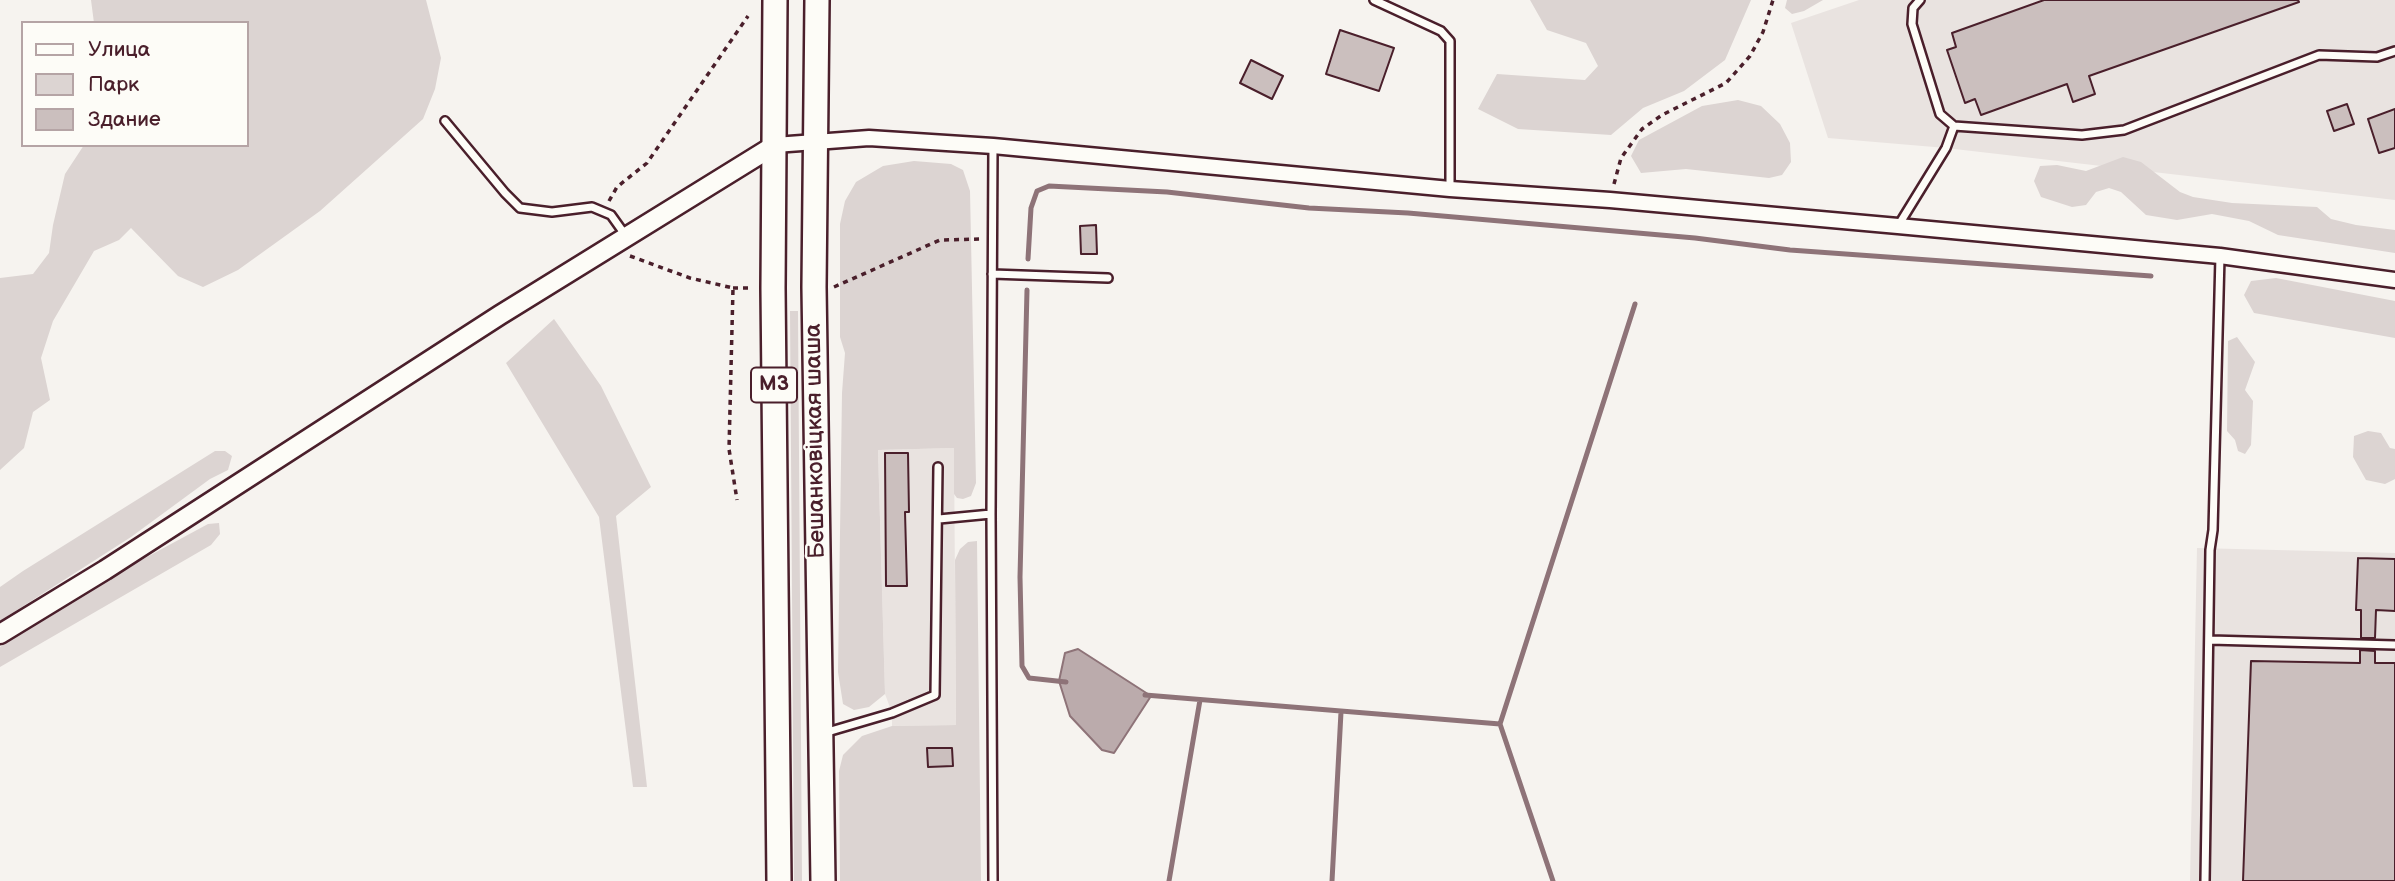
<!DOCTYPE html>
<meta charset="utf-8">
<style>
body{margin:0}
#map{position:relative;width:2395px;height:881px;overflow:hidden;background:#f6f3ef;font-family:"Balsamiq Sans",sans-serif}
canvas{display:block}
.legend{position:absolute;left:21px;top:21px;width:228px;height:126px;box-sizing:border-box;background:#fdfcf7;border:2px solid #b5a4a5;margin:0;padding:9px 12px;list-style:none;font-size:21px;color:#4a1f2b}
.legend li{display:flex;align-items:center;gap:14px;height:35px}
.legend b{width:35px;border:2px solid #b5a4a5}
</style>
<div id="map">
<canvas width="2395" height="881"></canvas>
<ul class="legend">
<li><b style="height:9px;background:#fdfcf7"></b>Улица</li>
<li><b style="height:19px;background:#dcd4d2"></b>Парк</li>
<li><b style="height:19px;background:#cbbfbe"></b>Здание</li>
</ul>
</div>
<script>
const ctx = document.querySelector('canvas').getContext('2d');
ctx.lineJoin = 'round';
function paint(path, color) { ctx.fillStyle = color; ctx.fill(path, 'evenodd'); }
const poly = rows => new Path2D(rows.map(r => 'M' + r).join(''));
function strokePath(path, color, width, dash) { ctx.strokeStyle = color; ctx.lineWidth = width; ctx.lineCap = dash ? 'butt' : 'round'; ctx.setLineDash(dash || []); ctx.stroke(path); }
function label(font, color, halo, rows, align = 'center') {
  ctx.font = font + ' "Balsamiq Sans",sans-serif'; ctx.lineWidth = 5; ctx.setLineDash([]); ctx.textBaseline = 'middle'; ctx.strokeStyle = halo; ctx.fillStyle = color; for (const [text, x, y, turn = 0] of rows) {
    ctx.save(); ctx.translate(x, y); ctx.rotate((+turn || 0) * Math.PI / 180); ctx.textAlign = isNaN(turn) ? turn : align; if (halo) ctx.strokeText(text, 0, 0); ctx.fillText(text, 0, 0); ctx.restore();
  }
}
const built = poly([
 [1859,0,2395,0,2395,200,1946,148,1828,138,1791,23],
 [954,448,956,725,892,726,892,713,885,694,878,450],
 [2197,548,2395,553,2395,881,2190,881]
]);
const green = poly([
 [91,0,426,0,441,58,435,89,423,119,320,211,238,270,203,287,178,276,131,228,119,240,94,251,53,321,41,358,50,400,33,412,24,448,0,470,0,278,33,274,49,253,53,225,65,174,84,145,247,145,247,23,94,23],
 [1530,0,1751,0,1725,60,1684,91,1643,108,1611,135,1518,129,1478,109,1497,74,1585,80,1598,66,1586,43,1547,30],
 [1787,0,1823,0,1804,11,1792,14,1785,8],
 [1738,100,1761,106,1780,124,1790,143,1791,162,1782,175,1769,178,1686,169,1641,173,1631,156,1639,140,1702,106],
 [2123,157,2141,162,2180,192,2193,197,2232,203,2317,207,2331,219,2356,225,2395,230,2395,253,2278,235,2249,221,2212,214,2177,220,2146,215,2121,192,2109,188,2096,192,2086,205,2072,207,2041,197,2034,181,2040,166,2057,165,2086,171],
 [914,161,951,164,963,170,970,191,976,483,971,496,963,499,957,498,954,494,954,448,878,450,885,694,869,707,854,710,843,704,838,672,842,393,845,353,840,337,840,224,845,201,856,182,883,166],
 [2276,278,2395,301,2395,338,2254,313,2244,295,2251,281],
 [790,311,798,311,802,881,794,881],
 [554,319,601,386,651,487,616,516,647,787,633,787,599,517,506,363],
 [2237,337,2255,362,2245,390,2253,401,2251,445,2245,454,2238,451,2235,440,2227,431,2228,341],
 [2368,431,2381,433,2390,448,2395,449,2395,479,2385,484,2366,480,2353,457,2354,436],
 [215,451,225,451,232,456,228,470,210,479,131,537,0,621,0,587,23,571],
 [219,523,220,534,211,545,0,667,0,647,84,591,208,524],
 [977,541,981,881,840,881,839,771,843,755,862,736,892,726,956,725,955,560,960,549,968,542]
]);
const water = poly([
 [1078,649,1151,696,1114,753,1102,750,1070,716,1059,681,1065,653,1078,649]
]);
const stream = poly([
 [1028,259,1031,208,1037,191,1049,186,1167,192,1309,208,1408,213,1695,238,1790,250,2151,276],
 [1027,290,1020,577,1022,666,1029,678,1066,682],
 [1145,695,1500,724,1553,881],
 [1500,724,1635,304],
 [1169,881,1200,700],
 [1332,881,1341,712]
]);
const building = poly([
 [2044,0,2298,0,2299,2,2089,76,2095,94,2073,102,2067,84,1981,115,1975,99,1965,103,1947,50,1956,47,1952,33,2044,0],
 [1340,30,1394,48,1379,91,1326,74,1340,30],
 [1251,60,1283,76,1272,99,1240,83,1251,60],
 [2347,104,2354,124,2334,131,2327,111,2347,104],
 [2395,109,2395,148,2379,153,2368,119,2395,109],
 [1096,225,1097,254,1081,254,1080,226,1096,225],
 [885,453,908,453,909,512,905,512,907,586,886,586,885,453],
 [2358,558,2395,559,2395,611,2376,610,2375,638,2361,638,2361,610,2356,610,2358,558],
 [2360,650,2375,651,2375,663,2395,663,2395,881,2243,881,2251,661,2360,663,2360,650],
 [927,748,952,748,953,766,928,767,927,748]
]);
const path = poly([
 [1614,184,1621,158,1642,129,1662,115,1726,83,1750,56,1763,32,1773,0],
 [609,201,617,187,647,163,748,16],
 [630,256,690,278,733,288,729,449,737,500],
 [834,287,940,240,980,239],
 [733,288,749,288]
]);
const service = poly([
 [1374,0,1441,31,1450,41,1450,188],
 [1920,0,1913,8,1912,24,1940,114,1954,126,2082,135,2124,130,2319,55,2377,57,2395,51],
 [445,121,505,193,520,208,552,212,592,207,611,215,626,236],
 [1898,226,1946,148,1954,126],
 [992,274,1108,278],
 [939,519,991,514],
 [2210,640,2395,645],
 [824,733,892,713,935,695,938,467],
 [993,881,991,514,993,146],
 [2205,881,2210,550,2213,530,2220,256]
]);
const minor = poly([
 [775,145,869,138,993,146,1450,189,1610,200,1898,226,2220,256,2395,280]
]);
const tertiary = poly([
 [0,634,105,570,500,315,775,145]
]);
const primary = poly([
 [775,0,773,288,779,881],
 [817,0,814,287,823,881]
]);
const shields = [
 [774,385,46]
];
const shieldNames = [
 ["М3",774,385]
];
const streetNames = [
 ["Бешанковіцкая шаша",816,441,-91]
];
paint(built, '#e9e3e0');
paint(green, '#dcd4d2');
paint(water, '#bbabac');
strokePath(water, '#8e7378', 2);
strokePath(stream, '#8e7378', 5);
paint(building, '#cbbfbe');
strokePath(building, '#4a1f2b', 2);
strokePath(service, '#4a1f2b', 12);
strokePath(minor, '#4a1f2b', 19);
strokePath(tertiary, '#4a1f2b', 23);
strokePath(primary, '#4a1f2b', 28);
strokePath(path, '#4a1f2b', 3.5, [5, 5]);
strokePath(service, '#fdfcf7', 7);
strokePath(minor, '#fdfcf7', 14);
strokePath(tertiary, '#fdfcf7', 18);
strokePath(primary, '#fdfcf7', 23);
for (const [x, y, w] of shields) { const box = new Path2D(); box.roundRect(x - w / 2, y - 17.5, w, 35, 5); ctx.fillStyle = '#fdfcf7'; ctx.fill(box); strokePath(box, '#4a1f2b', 2); }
label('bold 21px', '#4a1f2b', null, shieldNames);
label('23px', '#4a1f2b', '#fdfcf7', streetNames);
</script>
